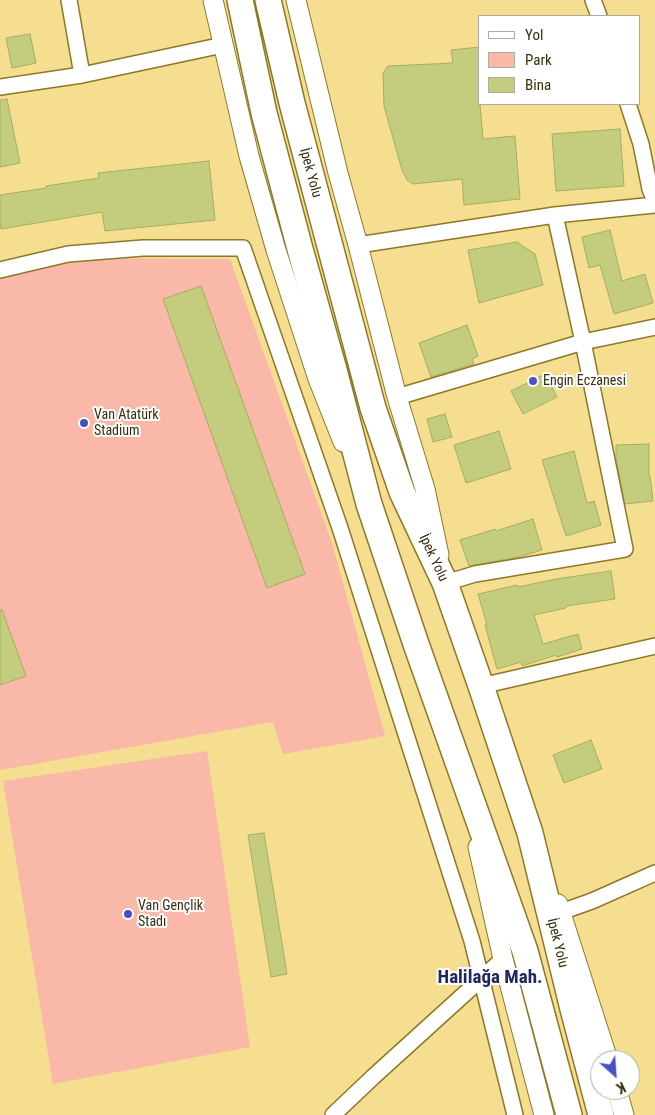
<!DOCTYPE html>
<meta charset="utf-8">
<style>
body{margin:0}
#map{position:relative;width:655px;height:1115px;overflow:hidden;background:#f5de8f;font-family:"Roboto Condensed",sans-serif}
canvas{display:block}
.legend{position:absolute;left:478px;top:15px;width:162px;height:90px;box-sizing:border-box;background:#fff;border:1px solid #afac9f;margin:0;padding:6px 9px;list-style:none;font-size:15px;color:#382f0e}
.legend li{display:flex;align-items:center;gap:10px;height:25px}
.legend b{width:25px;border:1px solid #afac9f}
.north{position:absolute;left:590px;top:1050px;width:50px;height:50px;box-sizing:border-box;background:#fff;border:1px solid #afac9f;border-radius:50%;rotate:154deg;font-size:14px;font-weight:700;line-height:20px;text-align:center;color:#382f0e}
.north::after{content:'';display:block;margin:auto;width:18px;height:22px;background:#4651c6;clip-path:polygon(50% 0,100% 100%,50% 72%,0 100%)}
</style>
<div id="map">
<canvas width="655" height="1115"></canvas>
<ul class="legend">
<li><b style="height:6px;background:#fff"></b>Yol</li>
<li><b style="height:14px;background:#fab8a8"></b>Park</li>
<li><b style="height:14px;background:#c4cd7e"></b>Bina</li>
</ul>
<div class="north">K</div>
</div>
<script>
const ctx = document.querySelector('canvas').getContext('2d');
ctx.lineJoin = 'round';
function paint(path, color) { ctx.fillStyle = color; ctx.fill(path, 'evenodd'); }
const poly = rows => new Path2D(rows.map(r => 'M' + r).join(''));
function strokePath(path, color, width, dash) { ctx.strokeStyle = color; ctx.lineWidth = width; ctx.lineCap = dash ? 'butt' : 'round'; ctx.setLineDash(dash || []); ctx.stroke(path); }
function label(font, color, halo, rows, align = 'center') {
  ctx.font = font + ' "Roboto Condensed",sans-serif'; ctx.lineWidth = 4; ctx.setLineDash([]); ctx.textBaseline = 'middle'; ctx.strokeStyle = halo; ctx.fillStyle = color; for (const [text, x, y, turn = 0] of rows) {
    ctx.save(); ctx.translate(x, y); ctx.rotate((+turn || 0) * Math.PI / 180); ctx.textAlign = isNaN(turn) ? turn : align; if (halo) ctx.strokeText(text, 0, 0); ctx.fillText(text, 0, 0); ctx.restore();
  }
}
const green = poly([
 [76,258,230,259,332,543,385,736,283,754,273,722,0,770,0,270],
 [207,751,250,1047,53,1084,3,781]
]);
const building = poly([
 [30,34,36,63,12,68,6,38,30,34],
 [479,47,479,104,480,104,483,139,515,136,520,199,464,205,462,179,413,184,407,180,402,170,384,106,383,73,388,66,453,63,451,50,479,47],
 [7,99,20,163,0,167,0,100,7,99],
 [620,129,624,186,556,191,552,134,620,129],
 [209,161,215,220,105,231,102,212,1,229,0,221,0,195,46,188,46,186,99,178,98,173,209,161],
 [610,230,622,281,645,274,653,303,614,314,600,265,589,268,582,237,610,230],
 [517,242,535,254,543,285,479,303,468,250,517,242],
 [201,286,305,574,267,588,163,299,201,286],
 [467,325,478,356,472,359,474,364,431,377,419,343,467,325],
 [545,374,557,397,523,414,511,391,545,374],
 [445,414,452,437,433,442,427,419,445,414],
 [499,431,511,469,466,483,454,445,499,431],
 [649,444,649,476,650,476,653,501,625,504,616,458,616,445,649,444],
 [574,451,587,503,594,501,601,525,566,536,542,460,574,451],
 [533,519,542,550,518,557,469,566,460,540,495,529,496,531,533,519],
 [611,571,615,599,566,606,566,608,534,615,543,644,578,634,582,649,557,657,556,655,522,666,521,662,497,669,485,625,487,625,478,594,517,585,518,587,556,579,611,571],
 [0,610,2,610,26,676,0,685,0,610],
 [591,740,602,769,564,783,553,755,591,740],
 [264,833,287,974,271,977,248,835,264,833]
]);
const minor = poly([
 [69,0,82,75],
 [593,0,599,16],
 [0,87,82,75,223,45],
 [628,104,641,144,650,189,655,201],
 [358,245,555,215,655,205],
 [0,270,68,254,143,248,243,248,340,528,472,941,515,1115],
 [397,397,583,342,655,327],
 [445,583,475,574,625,549,583,342,555,215],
 [481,686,655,646],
 [561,912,592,901,655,873],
 [333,1115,373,1077,503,959]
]);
const tertiary = poly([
 [213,0,249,156,276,250,318,379,343,442],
 [296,0,338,173,358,245,397,397,425,489,439,555],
 [478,847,503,959,544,1115],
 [558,904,608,1060],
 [617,1090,624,1115]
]);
const trunk = poly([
 [240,0,264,113,300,249,334,370,369,504,416,644,525,951,569,1115],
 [268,0,292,103,373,408,402,492,445,583,481,686,530,833,573,1009,601,1115]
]);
const markers = [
 [533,381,5,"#4651c6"],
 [84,423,5,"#4651c6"],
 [128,914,5,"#4651c6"]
];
const streetNames = [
 ["İpek Yolu",310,173,75],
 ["İpek Yolu",433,558,65],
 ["İpek Yolu",557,943,76]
];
const poiNames = [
 ["Engin Eczanesi",543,381],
 ["Van Atatürk",94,415],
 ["Stadium",94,431],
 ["Van Gençlik",138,906],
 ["Stadı",138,922]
];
const districtNames = [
 ["Halilağa Mah.",490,978]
];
paint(green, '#fab8a8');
paint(building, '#c4cd7e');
strokePath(building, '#a6ae60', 1);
strokePath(minor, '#8d7826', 18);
strokePath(tertiary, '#8d7826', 21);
strokePath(trunk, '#8d7826', 28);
strokePath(minor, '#fff', 15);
strokePath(tertiary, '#fff', 19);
strokePath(trunk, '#fff', 25);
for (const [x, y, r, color] of markers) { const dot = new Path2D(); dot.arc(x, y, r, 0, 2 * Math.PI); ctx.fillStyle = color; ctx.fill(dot); strokePath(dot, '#fff', 2); }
label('14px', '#382f0e', '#fff', streetNames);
label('14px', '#382f0e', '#fff', poiNames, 'left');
label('bold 19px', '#212760', '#fff', districtNames);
</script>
